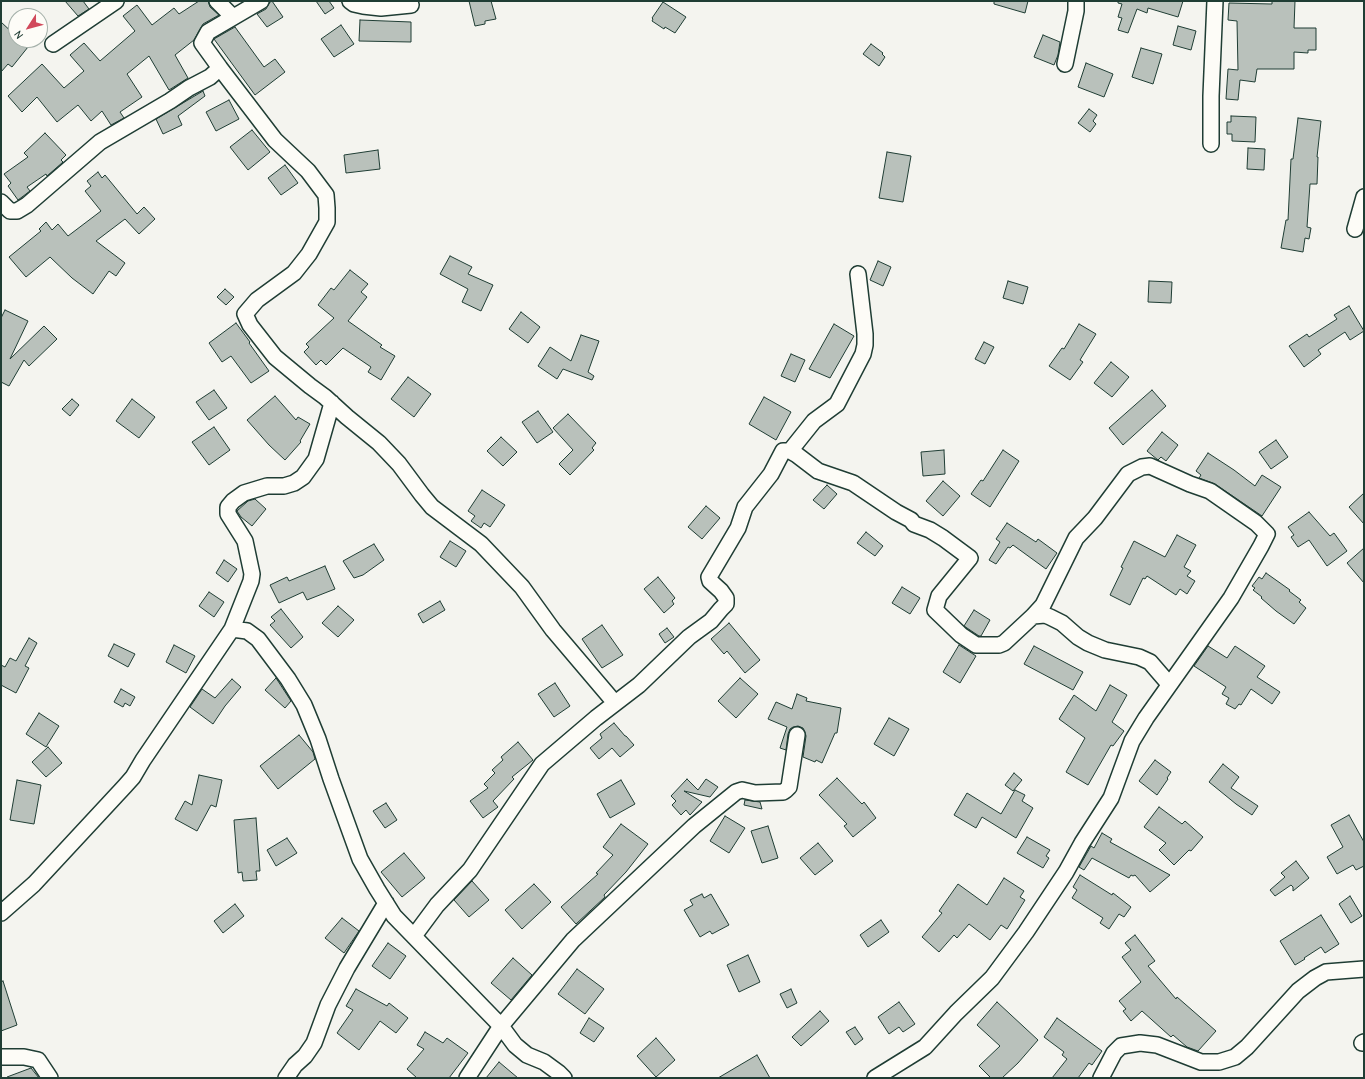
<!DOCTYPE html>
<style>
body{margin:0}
#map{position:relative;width:1365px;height:1079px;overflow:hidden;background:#f4f4ef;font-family:"Comic Neue",sans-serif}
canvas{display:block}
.frame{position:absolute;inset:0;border:2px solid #1f3d34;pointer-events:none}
.north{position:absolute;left:8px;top:8px;width:40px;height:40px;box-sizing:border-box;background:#fdfcf7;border:1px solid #a4b0a9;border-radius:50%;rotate:234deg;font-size:11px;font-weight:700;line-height:16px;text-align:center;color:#1f3d34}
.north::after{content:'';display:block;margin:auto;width:14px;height:18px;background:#d1495b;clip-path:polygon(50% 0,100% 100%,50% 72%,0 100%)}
</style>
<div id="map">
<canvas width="1365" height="1079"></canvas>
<div class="frame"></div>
<div class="north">N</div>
</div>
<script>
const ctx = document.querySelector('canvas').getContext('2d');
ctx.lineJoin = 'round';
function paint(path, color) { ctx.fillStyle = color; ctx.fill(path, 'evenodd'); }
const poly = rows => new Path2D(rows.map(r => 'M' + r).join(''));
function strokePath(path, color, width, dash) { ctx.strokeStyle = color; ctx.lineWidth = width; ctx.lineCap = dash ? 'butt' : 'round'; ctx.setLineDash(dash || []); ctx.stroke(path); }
const building = poly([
 [65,1,83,1,89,9,78,16,65,1],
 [199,1,208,1,210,7,219,15,203,24,194,40,175,55,188,78,169,90,149,56,127,74,142,97,120,112,124,118,111,125,102,111,91,121,78,105,57,122,37,97,22,112,8,96,42,64,64,88,84,71,70,55,84,43,100,61,135,31,123,16,137,5,152,25,174,8,179,14,199,1],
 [272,1,283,17,267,27,257,14,266,9,270,2,272,1],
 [316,1,329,1,334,8,325,14,316,1],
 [469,1,491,1,496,19,485,21,485,24,475,26,469,1],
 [994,1,1028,1,1025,13,994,4,994,1],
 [1118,1,1183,1,1178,17,1148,8,1147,13,1137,9,1128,33,1118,30,1122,18,1118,17,1122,4,1118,3,1118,1],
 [1272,1,1295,1,1294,28,1316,28,1316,50,1308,50,1308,53,1294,52,1294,69,1257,69,1255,82,1240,80,1238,100,1226,99,1228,69,1238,70,1237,21,1228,20,1229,3,1272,4,1272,1],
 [663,2,686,17,675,33,665,27,664,29,652,21,653,19,652,18,663,2],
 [360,20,411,22,411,42,359,41,360,20],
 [1,22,16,36,16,40,21,40,28,47,12,67,8,64,1,72,1,22],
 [341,25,354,44,334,57,321,39,341,25],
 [1178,26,1196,31,1191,50,1173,45,1178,26],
 [235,27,264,67,275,59,285,72,255,95,214,39,235,27],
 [1043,35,1060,42,1058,55,1054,65,1034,57,1043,35],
 [871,44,883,53,882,54,885,57,879,66,863,54,871,44],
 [1141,48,1162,54,1153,84,1132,77,1141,48],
 [1086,63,1113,74,1104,97,1078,87,1086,63],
 [203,91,205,96,178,116,182,125,163,134,156,119,203,91],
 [229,100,239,119,216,131,206,112,229,100],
 [1089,109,1097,115,1093,121,1096,124,1090,132,1078,123,1089,109],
 [1231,116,1256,117,1255,142,1232,141,1232,134,1227,134,1227,122,1231,122,1231,116],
 [1298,118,1321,121,1317,157,1318,157,1317,184,1310,184,1307,227,1311,228,1309,239,1305,238,1303,252,1281,248,1286,220,1288,220,1291,159,1293,159,1298,118],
 [252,130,270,152,248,170,230,147,252,130],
 [45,133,66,155,61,160,63,162,47,176,46,174,27,187,30,191,18,200,8,186,11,183,4,174,28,157,24,153,45,133],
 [1248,148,1265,149,1264,170,1247,169,1248,148],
 [378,150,380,169,346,173,344,155,378,150],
 [887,152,911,156,903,202,879,198,887,152],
 [285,165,298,183,281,195,268,178,285,165],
 [98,172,102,178,105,175,137,214,144,207,155,219,139,234,125,219,96,241,125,263,116,276,109,271,93,294,72,278,50,257,26,277,9,257,41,231,39,229,46,222,52,230,58,224,68,236,101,211,85,191,91,186,87,181,98,172],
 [450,256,472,267,468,274,493,285,481,311,462,302,468,289,440,274,450,256],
 [878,261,891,267,883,286,870,280,878,261],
 [350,270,368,284,361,292,367,297,348,321,382,345,380,347,395,356,381,380,368,372,371,367,343,348,326,365,321,360,316,365,304,352,309,347,306,344,334,318,318,305,331,288,334,290,350,270],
 [1008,281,1028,287,1023,304,1003,298,1008,281],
 [1149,281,1172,282,1171,303,1148,302,1149,281],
 [225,289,234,297,226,305,217,297,225,289],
 [1349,306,1364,331,1350,340,1345,332,1318,350,1321,354,1304,367,1289,346,1307,334,1309,337,1337,319,1334,315,1349,306],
 [5,310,28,321,10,359,44,326,57,339,29,366,24,360,9,386,1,382,1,318,5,310],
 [521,312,540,327,528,343,509,329,521,312],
 [236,323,250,342,249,343,269,371,251,383,231,356,222,362,209,343,236,323],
 [834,324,854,336,830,378,809,369,834,324],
 [1079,324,1096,334,1080,360,1083,362,1070,380,1049,366,1062,348,1064,349,1079,324],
 [581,335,599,341,588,372,594,376,592,380,563,369,557,379,538,366,550,347,571,361,581,335],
 [984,342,994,347,985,364,975,359,984,342],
 [791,354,805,360,795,382,781,376,791,354],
 [1111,362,1129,377,1112,397,1094,383,1111,362],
 [408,377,431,394,414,417,391,399,408,377],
 [214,390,227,408,209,420,196,402,214,390],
 [1152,390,1166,406,1123,445,1109,428,1152,390],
 [275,396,296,420,298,417,310,424,300,441,301,442,285,460,269,445,247,420,275,396],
 [764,397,791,412,776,440,749,424,764,397],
 [72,399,79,405,70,416,62,409,72,399],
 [132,399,155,417,139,438,116,421,132,399],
 [538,411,553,432,537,443,522,422,538,411],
 [568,414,596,443,592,448,594,450,570,475,559,464,573,450,553,428,568,414],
 [214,427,230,450,209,465,192,442,214,427],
 [1162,432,1178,445,1166,461,1161,457,1158,460,1147,451,1162,432],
 [501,437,517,452,503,466,487,451,501,437],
 [1276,440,1288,457,1271,469,1259,452,1276,440],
 [944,450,945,474,923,476,921,452,944,450],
 [1003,450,1019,461,990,507,971,494,981,480,983,481,1003,450],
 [1208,453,1234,470,1255,486,1262,475,1281,487,1262,516,1215,484,1199,478,1201,475,1196,471,1208,453],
 [943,481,960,496,943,516,926,501,943,481],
 [827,485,837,494,824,509,813,500,827,485],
 [482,490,505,505,490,527,484,523,481,528,471,521,475,516,468,511,482,490],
 [1364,493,1364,524,1349,507,1364,493],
 [255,499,266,509,252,526,241,517,237,511,248,501,255,499],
 [706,506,720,518,702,539,688,527,706,506],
 [1309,512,1330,536,1334,533,1347,551,1327,566,1309,540,1298,547,1291,537,1294,535,1288,527,1309,512],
 [1007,523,1036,542,1038,539,1057,553,1046,569,1013,545,1010,548,1008,547,996,564,989,560,1000,542,996,539,1007,523],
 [866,532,883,546,875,556,857,543,866,532],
 [1177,535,1196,545,1184,567,1191,571,1187,576,1195,581,1187,594,1180,589,1176,595,1147,576,1145,579,1143,578,1130,605,1110,595,1123,568,1121,567,1134,541,1165,557,1177,535],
 [450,541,466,551,456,567,440,557,450,541],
 [374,544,384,560,363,575,354,578,343,561,374,544],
 [1364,548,1364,583,1347,563,1364,548],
 [224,560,237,569,228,582,216,573,224,560],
 [325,566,335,589,307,600,303,592,279,603,270,585,287,577,289,581,325,566],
 [1266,573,1290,590,1289,591,1301,600,1299,602,1306,608,1294,624,1276,611,1261,598,1262,597,1253,590,1255,588,1252,586,1259,577,1262,579,1266,573],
 [658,577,675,598,672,601,674,604,664,613,644,589,658,577],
 [902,587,920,598,910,614,892,603,902,587],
 [209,592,224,602,214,617,199,606,209,592],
 [440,601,445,610,423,623,418,614,440,601],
 [338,606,354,620,338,637,322,623,338,606],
 [281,609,303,637,291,648,270,625,275,621,271,617,281,609],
 [974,610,990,620,981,636,979,636,964,626,974,610],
 [729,623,760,660,745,673,727,651,724,654,711,639,729,623],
 [602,625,623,655,602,668,582,639,602,625],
 [667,628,674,637,665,643,659,634,667,628],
 [29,638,37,643,25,666,29,668,16,693,1,685,1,665,5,667,10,658,16,661,29,638],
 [114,644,135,654,128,667,108,656,114,644],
 [174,645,195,656,186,673,166,662,174,645],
 [959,645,976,656,960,683,943,672,959,645],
 [1034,646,1083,672,1073,690,1024,664,1034,646],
 [1208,646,1227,658,1235,646,1265,666,1257,677,1280,692,1272,704,1251,689,1241,705,1239,704,1235,709,1226,704,1229,698,1222,694,1226,687,1194,666,1208,646],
 [276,678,291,701,285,708,265,690,276,678],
 [740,678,758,694,736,718,718,701,740,678],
 [232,679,241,687,225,706,213,724,190,707,202,689,215,698,232,679],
 [555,683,570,706,554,717,538,694,555,683],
 [1110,685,1127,695,1112,722,1124,731,1113,746,1111,745,1088,785,1066,772,1085,738,1059,719,1074,695,1096,711,1110,685],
 [121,689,135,697,130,706,125,703,123,707,114,702,121,689],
 [797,694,807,698,806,701,841,708,837,733,835,733,822,763,816,760,815,762,803,757,806,736,805,732,803,728,798,726,793,727,790,729,788,734,786,750,780,748,787,727,768,719,776,702,792,709,797,694],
 [39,713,59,726,46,747,26,734,39,713],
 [889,718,909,729,894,756,874,744,889,718],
 [614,723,625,736,626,736,634,745,620,757,612,748,599,759,590,748,602,738,600,734,614,723],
 [299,735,313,752,315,759,278,789,260,766,299,735],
 [518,742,533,760,512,777,514,779,493,801,498,807,483,818,470,801,488,788,484,784,495,773,492,770,503,760,501,757,518,742],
 [48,747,62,763,46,777,32,762,48,747],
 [1155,760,1171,772,1167,778,1168,779,1157,795,1139,781,1155,760],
 [1223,764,1239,777,1231,788,1258,806,1252,815,1236,804,1209,782,1223,764],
 [1014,773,1022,780,1013,791,1005,785,1014,773],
 [199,775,222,780,216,807,211,805,197,831,175,819,185,801,192,805,199,775],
 [837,778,862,804,864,802,876,818,853,837,844,826,847,824,819,795,837,778],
 [687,779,698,790,706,779,718,787,710,797,684,791,702,802,690,815,686,810,681,815,672,805,676,801,671,796,687,779],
 [17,780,41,785,34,824,10,820,17,780],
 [621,780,635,804,610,818,597,794,621,780],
 [1015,790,1025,795,1022,801,1033,808,1016,838,982,817,976,828,954,815,967,793,1001,814,1015,790],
 [745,800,760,802,762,809,744,805,745,800],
 [386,803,397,820,385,828,373,811,386,803],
 [1159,807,1182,824,1185,821,1203,837,1191,851,1189,850,1174,865,1159,850,1166,843,1144,827,1159,807],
 [1349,815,1364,842,1364,866,1356,870,1353,865,1337,874,1327,857,1343,847,1331,825,1349,815],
 [725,816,745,828,729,853,710,841,725,816],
 [256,818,260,871,256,871,257,880,243,881,242,872,238,873,234,820,256,818],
 [621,824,648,844,626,872,604,895,605,897,576,924,561,907,598,874,596,873,613,855,603,847,621,824],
 [768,826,778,858,762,863,751,831,768,826],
 [1102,833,1112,839,1110,842,1170,875,1150,892,1135,875,1133,876,1131,875,1129,878,1092,858,1084,870,1079,867,1091,846,1094,848,1102,833],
 [1027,837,1050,850,1046,856,1049,858,1043,868,1017,853,1027,837],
 [287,838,297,853,276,866,267,850,287,838],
 [818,843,833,861,815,875,800,858,818,843],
 [404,853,425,878,402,897,381,872,404,853],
 [1296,861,1309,878,1293,891,1293,887,1291,885,1275,896,1270,890,1285,877,1281,873,1296,861],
 [1080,875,1112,895,1113,893,1131,907,1124,917,1119,914,1109,929,1100,923,1103,918,1072,898,1077,890,1073,887,1080,875],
 [1004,878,1024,891,1020,897,1025,900,1007,929,1001,925,990,940,969,924,957,938,954,935,939,952,922,937,942,913,939,911,958,884,987,905,1004,878],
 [472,881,489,900,469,917,454,900,472,881],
 [534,884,551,902,522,929,505,910,534,884],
 [702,894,704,898,711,894,729,925,712,934,710,931,700,937,684,910,693,905,690,900,702,894],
 [1350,896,1362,916,1351,923,1339,904,1350,896],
 [235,904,244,916,223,933,214,921,235,904],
 [1321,915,1339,944,1325,953,1321,947,1304,958,1305,959,1295,965,1280,941,1321,915],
 [342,918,359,931,344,953,325,938,342,918],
 [881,920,889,932,868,947,860,935,881,920],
 [1135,935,1155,961,1148,966,1176,999,1177,997,1216,1031,1198,1051,1187,1047,1173,1035,1171,1037,1142,1011,1131,1021,1123,1011,1126,1009,1119,1001,1141,982,1122,957,1131,950,1125,943,1135,935],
 [388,943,406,956,390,979,372,966,388,943],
 [748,955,760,982,739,992,727,965,748,955],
 [513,958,532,975,511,1000,491,983,513,958],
 [577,969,604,989,585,1014,558,994,577,969],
 [3,981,17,1025,1,1031,1,982,3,981],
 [356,989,387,1006,389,1003,408,1018,396,1033,380,1021,359,1050,337,1033,353,1010,346,1006,356,989],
 [791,989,797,1003,787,1008,780,994,791,989],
 [899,1002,915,1024,903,1032,899,1027,889,1034,878,1017,899,1002],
 [997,1002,1038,1040,1018,1063,1002,1078,991,1078,979,1066,1000,1046,977,1025,997,1002],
 [820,1011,829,1021,801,1046,792,1037,820,1011],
 [589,1018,604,1028,594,1042,580,1033,589,1018],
 [1057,1018,1102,1051,1092,1065,1089,1063,1078,1078,1052,1078,1067,1059,1062,1055,1064,1052,1044,1037,1057,1018],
 [855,1027,863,1039,855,1045,846,1032,855,1027],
 [425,1032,443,1043,447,1038,468,1053,449,1078,417,1078,407,1069,424,1049,417,1045,425,1032],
 [656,1038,675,1060,656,1077,637,1056,656,1038],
 [757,1055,770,1078,718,1078,757,1055],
 [499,1062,518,1078,486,1078,499,1062],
 [31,1068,39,1078,7,1078,7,1077,31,1068]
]);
const minor = poly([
 [217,1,232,16],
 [261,1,208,32,202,43,220,68,275,140,308,171,326,195,327,208,327,222,309,254,294,273,257,300,245,314,250,325,275,357,310,386,325,397,347,417,379,443,399,464,422,495,432,507,481,544,522,587,553,630,615,703],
 [350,1,354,4,363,6,381,8,411,5],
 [53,44,116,1],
 [1065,64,1076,11,1076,1],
 [1211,144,1211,96,1215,1],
 [1,202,10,211,17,211,27,205,100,142,170,101,189,88,210,77,220,68],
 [1355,229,1364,197],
 [790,451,814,421,837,404,863,354,865,345,865,334,858,274],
 [1033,616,1045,615,1050,617,1062,623,1078,637,1088,643,1105,650,1139,657,1150,662,1169,684],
 [232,629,247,631,258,639,288,679,304,705,318,739,331,779,360,859,377,889,394,916,501,1026,515,1045,527,1055,544,1062,559,1073,564,1078],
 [1,913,34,884,125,786,133,777,143,760,232,629,251,581,252,574,245,541,228,514,228,507,233,501,244,493,267,486,284,486,294,483,303,477,316,459,332,403],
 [414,936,437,905,470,870,542,764,596,718,639,685,689,637,711,621,721,609,726,604,726,598,721,591,710,581,709,577,738,528,745,507,771,474,783,451,790,451,797,455,818,471,853,483,896,512,911,520,914,524,930,530,943,538,970,558,939,596,935,610,961,635,976,645,999,645,1004,643,1033,616,1043,605,1076,538,1095,518,1128,474,1142,467,1150,466,1190,484,1210,491,1256,523,1267,534,1261,546,1231,598,1146,718,1132,741,1111,798,1082,843,1066,872,1026,932,992,978,956,1013,925,1047,875,1078],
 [1362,1043,1364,1042],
 [1,1057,24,1057,38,1060,50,1078],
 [286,1078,295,1065,305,1056,314,1043,328,1005,347,968,386,903],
 [467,1078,501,1026,573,940,694,826,736,792,742,790,755,793,783,792,786,790,789,787,797,735],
 [1101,1078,1114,1053,1121,1046,1140,1043,1157,1045,1201,1062,1219,1062,1235,1057,1247,1047,1298,991,1315,978,1326,972,1364,969]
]);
paint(building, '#b9c1bb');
strokePath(building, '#1f3d34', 1);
strokePath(minor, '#1f3d34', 18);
strokePath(minor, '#fdfcf7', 15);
</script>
